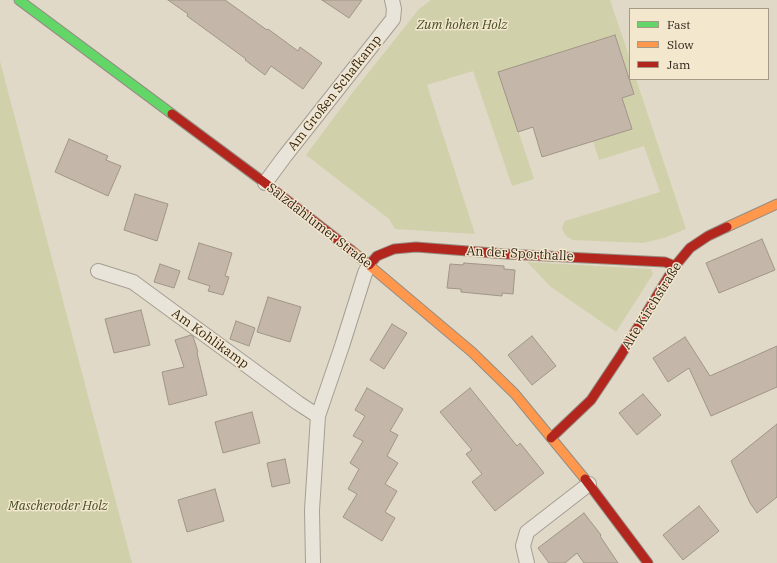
<!DOCTYPE html>
<meta charset="utf-8">
<style>
body{margin:0}
#map{position:relative;width:777px;height:563px;overflow:hidden;background:#e0d9c8;font-family:"IBM Plex Serif",serif}
canvas{display:block}
.legend{position:absolute;left:629px;top:8px;width:140px;height:72px;box-sizing:border-box;background:#f3e7cd;border:1px solid #a69a86;margin:0;padding:5px 7px;list-style:none;font-size:12px;color:#32261c}
.legend li{display:flex;align-items:center;gap:8px;height:20px}
.legend b{width:20px;border:1px solid #a69a86}
</style>
<div id="map">
<canvas width="777" height="563"></canvas>
<ul class="legend">
<li><b style="height:5px;background:#63d668"></b>Fast</li>
<li><b style="height:5px;background:#ff974d"></b>Slow</li>
<li><b style="height:5px;background:#b3261e"></b>Jam</li>
</ul>
</div>
<script>
const ctx = document.querySelector('canvas').getContext('2d');
ctx.lineJoin = 'round';
function paint(path, color) { ctx.fillStyle = color; ctx.fill(path, 'evenodd'); }
const poly = rows => new Path2D(rows.map(r => 'M' + r).join(''));
function strokePath(path, color, width, dash) { ctx.strokeStyle = color; ctx.lineWidth = width; ctx.lineCap = dash ? 'butt' : 'round'; ctx.setLineDash(dash || []); ctx.stroke(path); }
function label(font, color, halo, rows, align = 'center') {
  ctx.font = font + ' "IBM Plex Serif",serif'; ctx.lineWidth = 3; ctx.setLineDash([]); ctx.textBaseline = 'middle'; ctx.strokeStyle = halo; ctx.fillStyle = color; for (const [text, x, y, turn = 0] of rows) {
    ctx.save(); ctx.translate(x, y); ctx.rotate((+turn || 0) * Math.PI / 180); ctx.textAlign = isNaN(turn) ? turn : align; if (halo) ctx.strokeText(text, 0, 0); ctx.fillText(text, 0, 0); ctx.restore();
  }
}
const green = poly([
 [431,0,610,0,630,59,630,79,636,79,686,229,664,238,642,243,573,240,567,237,564,233,562,227,565,221,660,192,644,146,599,160,593,141,632,129,622,98,634,94,615,35,499,72,534,179,512,186,473,71,427,85,475,234,395,229,389,219,306,155,353,92,419,9],
 [0,61,132,563,0,563],
 [527,262,651,269,653,274,616,332,551,287]
]);
const building = poly([
 [168,0,225,0,267,30,268,29,298,51,300,47,322,63,303,89,271,66,265,75,245,60,246,59,187,16,188,14,168,0],
 [322,0,362,0,349,18,322,0],
 [615,35,634,94,622,98,632,129,542,157,533,127,518,132,498,72,615,35],
 [69,139,108,156,106,160,121,166,108,196,55,172,69,139],
 [135,194,168,204,157,241,124,230,135,194],
 [762,239,775,270,719,293,706,263,762,239],
 [199,243,232,253,225,276,229,277,223,295,208,291,210,286,188,279,199,243],
 [464,263,504,266,504,269,515,270,513,294,502,293,502,296,461,292,461,289,447,288,450,264,463,265,464,263],
 [160,264,180,271,174,288,154,282,160,264],
 [268,297,301,307,290,342,257,332,268,297],
 [141,310,150,345,114,353,105,319,141,310],
 [236,321,255,328,249,346,230,339,236,321],
 [392,324,407,333,384,369,370,360,392,324],
 [191,335,193,336,198,352,197,353,207,395,169,405,162,372,184,367,175,340,191,335],
 [532,336,556,366,532,385,508,355,532,336],
 [685,337,710,376,777,346,777,387,711,416,689,368,668,382,653,358,685,337],
 [367,388,403,409,390,431,398,435,387,456,398,463,385,484,397,491,385,512,395,518,382,541,343,517,357,494,348,489,359,469,350,463,363,441,353,436,365,416,355,410,367,388],
 [470,388,517,446,520,443,544,473,495,511,472,482,482,474,466,454,472,450,440,412,470,388],
 [643,394,661,415,637,435,619,413,643,394],
 [252,412,260,443,223,453,215,422,252,412],
 [777,424,777,497,757,513,750,503,731,461,777,424],
 [285,459,290,483,272,487,267,463,285,459],
 [215,489,224,521,187,532,178,500,215,489],
 [699,506,719,531,683,560,663,535,699,506],
 [584,513,601,535,600,536,618,563,584,563,577,553,565,563,549,563,538,548,584,513]
]);
const street = poly([
 [265,183,285,156,393,19,394,9,392,0],
 [98,271,133,282,298,403,318,416],
 [313,563,312,510,318,416,342,346,365,273,369,265],
 [527,563,523,546,527,532,589,484]
]);
const fast = poly([
 [19,0,172,114]
]);
const slow = poly([
 [727,227,777,204],
 [351,250,472,352,515,394,585,479]
]);
const jam = poly([
 [172,114,265,183,351,250],
 [369,265,377,256,394,249,416,247,506,254,665,262,675,266],
 [551,438,591,400,621,355,675,266,690,248,708,236,727,227],
 [585,479,648,563]
]);
const parkNames = [
 ["Zum hohen Holz",462,25],
 ["Mascheroder Holz",58,506]
];
const streetNames = [
 ["Am Großen Schafkamp",335,93,-52],
 ["Salzdahlumer Straße",319,226,38],
 ["An der Sporthalle",520,254,3],
 ["Alte Kirchstraße",652,306,-58],
 ["Am Kohlikamp",210,339,36]
];
paint(green, '#d0d0ab');
paint(building, '#c4b7a9');
strokePath(building, '#a09588', 1);
strokePath(street, '#a59e92', 16);
strokePath(fast, '#958d82', 11);
strokePath(slow, '#958d82', 11);
strokePath(jam, '#958d82', 11);
strokePath(street, '#e8e4da', 14);
strokePath(fast, '#63d668', 9);
strokePath(slow, '#ff974d', 9);
strokePath(jam, '#b3261e', 9);
label('italic 13px', '#444e23', '#f3e7cd', parkNames);
label('13px', '#32261c', '#f3e7cd', streetNames);
</script>
